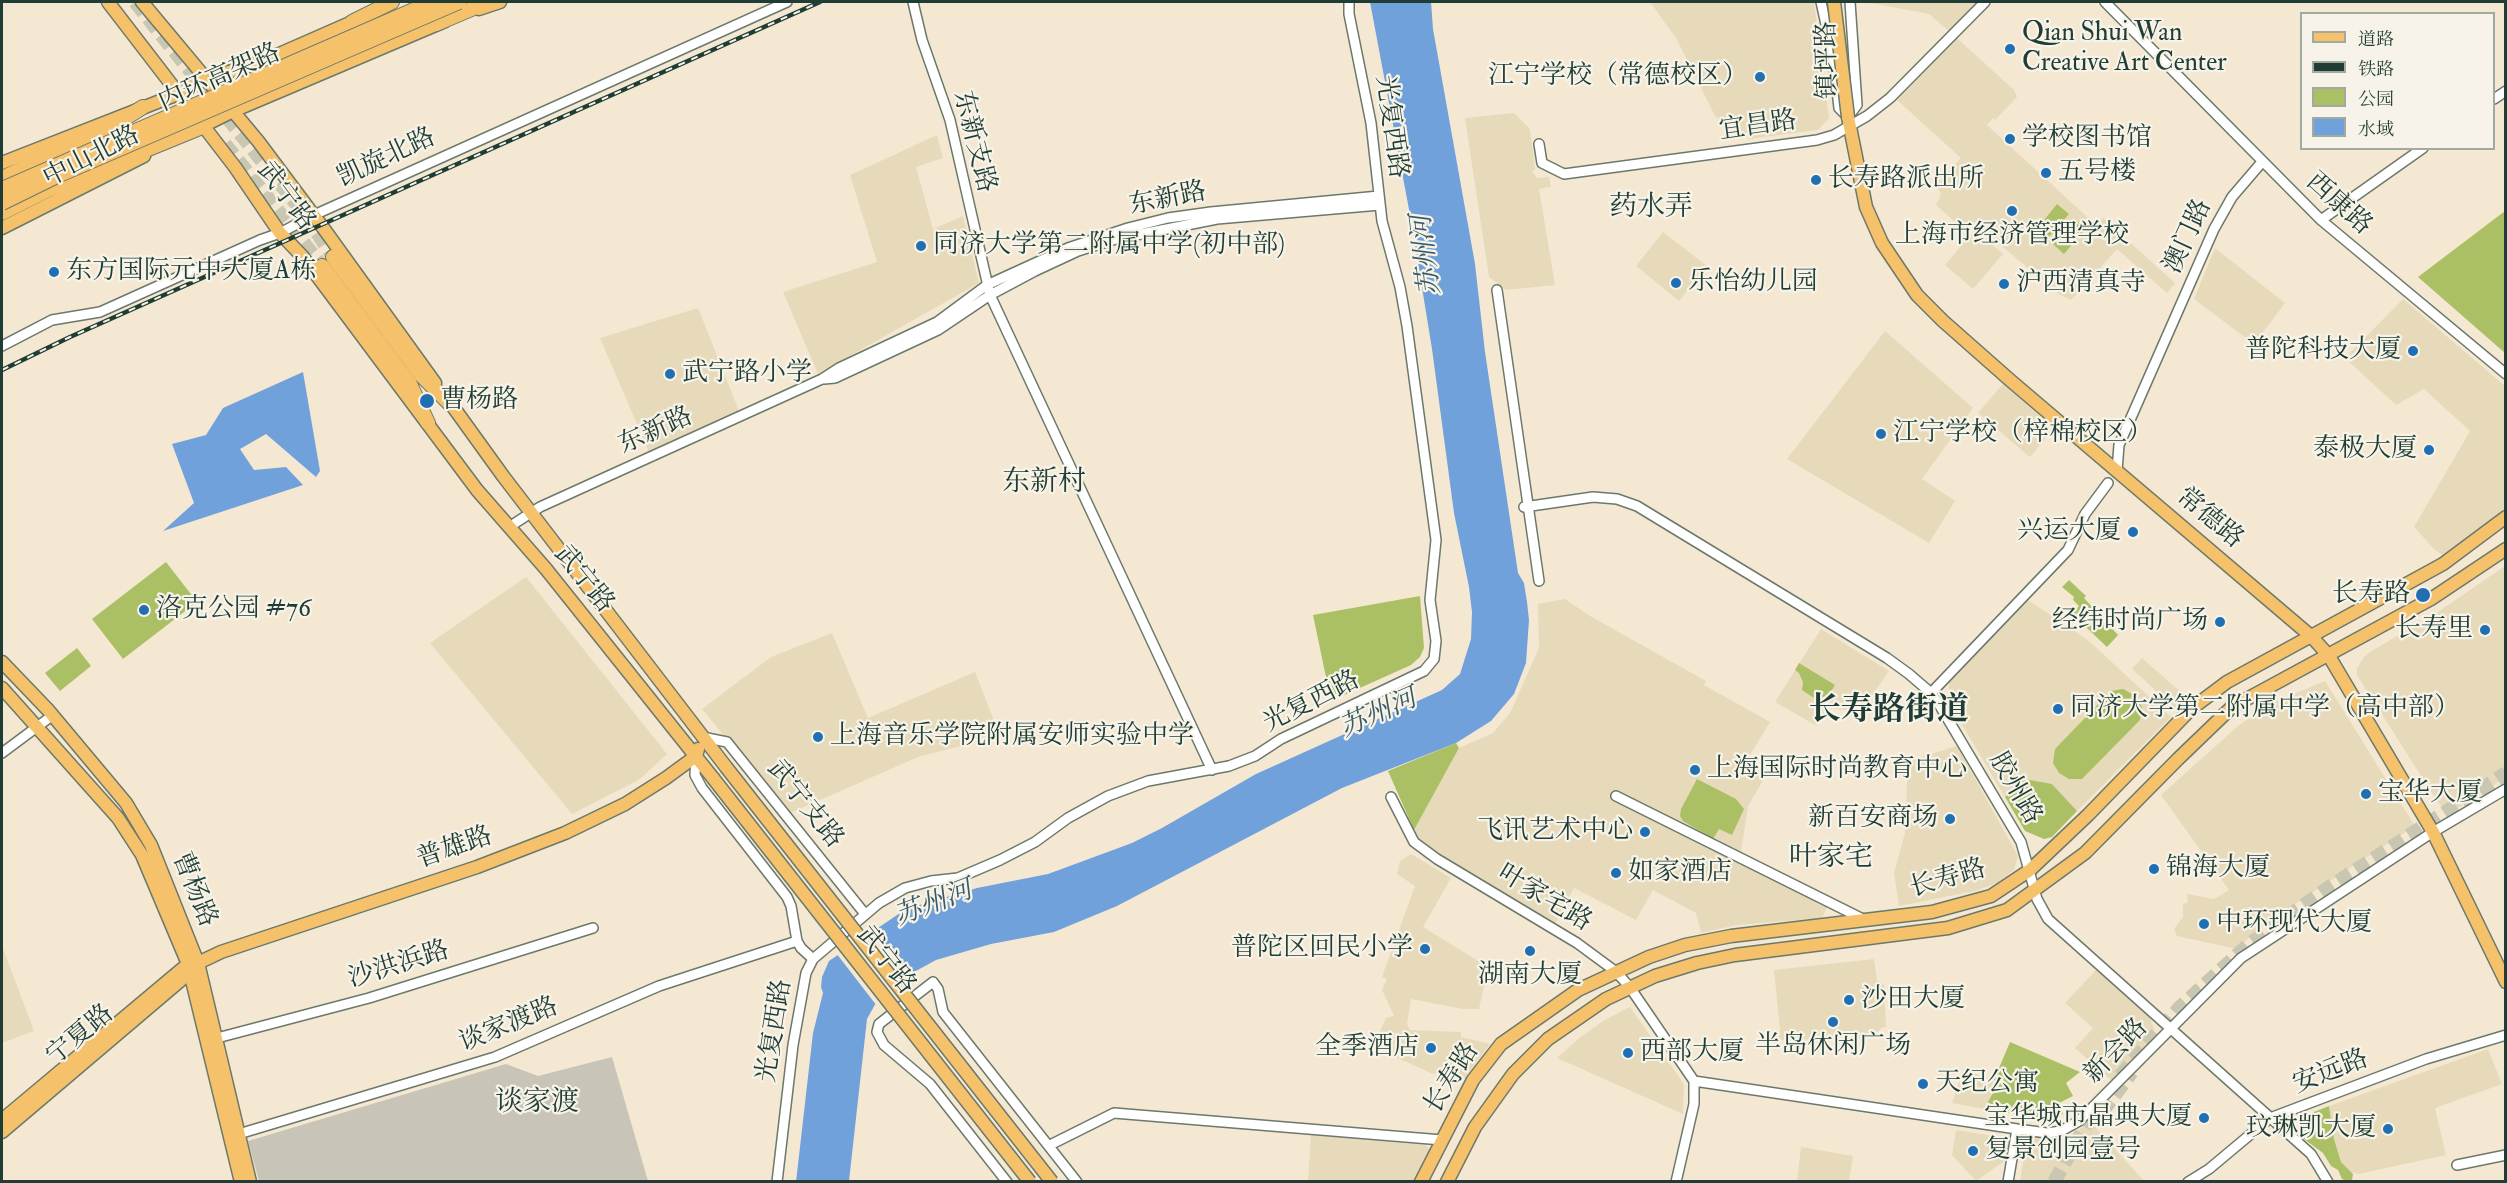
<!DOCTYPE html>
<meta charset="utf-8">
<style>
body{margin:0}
#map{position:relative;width:2507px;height:1183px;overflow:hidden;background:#f4e8d2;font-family:"IM FELL Double Pica","Noto Serif SC",serif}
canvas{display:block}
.frame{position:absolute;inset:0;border:3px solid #1f3d34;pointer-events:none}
.legend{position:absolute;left:2300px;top:12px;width:195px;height:138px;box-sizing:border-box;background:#f7f3e8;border:2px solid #a1aaa0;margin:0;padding:8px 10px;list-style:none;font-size:18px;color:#1f3d34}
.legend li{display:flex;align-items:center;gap:12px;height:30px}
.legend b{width:30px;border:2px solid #a1aaa0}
</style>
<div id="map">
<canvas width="2507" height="1183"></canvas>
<div class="frame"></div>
<ul class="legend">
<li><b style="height:8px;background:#f6c16b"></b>道路</li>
<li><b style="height:8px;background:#1f3d34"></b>铁路</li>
<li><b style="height:16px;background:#abc064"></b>公园</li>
<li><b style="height:16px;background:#71a1db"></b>水域</li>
</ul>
</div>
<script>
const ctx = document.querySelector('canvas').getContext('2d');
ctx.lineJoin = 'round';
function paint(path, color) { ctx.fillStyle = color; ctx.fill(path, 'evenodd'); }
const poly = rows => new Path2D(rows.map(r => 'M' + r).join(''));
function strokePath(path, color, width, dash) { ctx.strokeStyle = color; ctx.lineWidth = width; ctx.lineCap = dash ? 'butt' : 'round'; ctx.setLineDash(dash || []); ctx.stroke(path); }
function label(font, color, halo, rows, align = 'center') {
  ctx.font = font + ' "IM FELL Double Pica","Noto Serif SC",serif'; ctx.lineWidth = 4.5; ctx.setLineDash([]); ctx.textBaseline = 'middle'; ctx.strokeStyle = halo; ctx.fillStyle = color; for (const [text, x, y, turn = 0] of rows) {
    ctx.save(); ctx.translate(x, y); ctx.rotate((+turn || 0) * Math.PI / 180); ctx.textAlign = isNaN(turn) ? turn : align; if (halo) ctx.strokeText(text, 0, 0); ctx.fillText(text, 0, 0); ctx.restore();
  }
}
const built = poly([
 [1650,2,1814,2,1829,118,1818,130,1749,139,1715,116,1676,38],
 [1865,2,1978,2,1949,31,1929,14],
 [1957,38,2014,90,2017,97,1995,120,1993,118,1987,125,2096,225,2103,218,2175,283,2167,293,2117,249,2071,300,2059,294,1973,222,1964,230,1936,205,1941,194,1936,185,1961,158,1897,100],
 [1514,113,1530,129,1535,169,1532,171,1537,178,1549,177,1551,187,1539,189,1555,285,1506,290,1489,277,1465,118],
 [937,135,943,158,916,167,933,229,963,216,979,283,818,374,783,292,877,262,850,175],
 [1975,230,2003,254,1973,289,1945,265],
 [1663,232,1707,266,1679,301,1636,266],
 [2215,248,2285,303,2254,344,2194,299],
 [2403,299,2505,386,2505,509,2443,555,2435,550,2414,527,2470,431,2424,389,2396,405,2345,358],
 [698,308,739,411,649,452,600,338],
 [1885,331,1973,408,1922,479,1955,501,1929,543,1787,459],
 [2003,384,2054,428,2030,457,1978,413],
 [2505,566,2505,778,2456,809,2448,809,2439,804,2357,675,2357,668,2364,657,2370,652,2435,614],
 [526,577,667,754,640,779,572,814,430,643],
 [1565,599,1590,616,1706,681,1704,685,1770,722,1750,755,1753,764,1766,775,1748,806,1741,853,1619,792,1615,799,1828,905,1822,918,1737,925,1701,933,1696,913,1653,890,1636,920,1574,888,1555,924,1443,858,1420,841,1414,830,1459,748,1493,733,1510,713,1539,648,1538,604],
 [2028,600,2089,641,2171,717,2077,811,2052,784,2025,779,2005,797,1948,701,1949,682],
 [1821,629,1889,671,1861,712,1828,708,1817,726,1775,702],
 [832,633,868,718,975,672,1000,736,918,757,788,814,702,709,771,657],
 [2142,658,2183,694,2191,701,2178,711,2132,669],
 [2325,681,2415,826,2270,920,2236,949,2177,936,2174,929,2183,917,2183,904,2188,902,2187,894,2214,899,2229,890,2161,795,2239,725,2277,701],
 [1957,746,2018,856,2014,870,1997,883,1975,891,1899,906,1894,873,1905,833,1908,761],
 [1411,854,1451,878,1423,927,1488,967,1479,1009,1463,1009,1411,999,1407,1024,1410,1030,1461,1032,1461,1037,1490,1044,1463,1080,1447,1069,1433,1074,1373,1047,1386,1018,1394,1016,1382,990,1387,979,1382,977,1415,886,1397,874,1400,861],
 [2,946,34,1031,2,1043],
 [1874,959,1877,980,1884,985,1886,1027,1883,1027,1870,1038,1779,1040,1780,1029,1774,970],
 [2097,969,2150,1018,2154,1029,2153,1039,2112,1081,2075,1048,2093,1028,2065,1003],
 [1630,1007,1684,1084,1683,1114,1557,1058,1578,1039,1603,1021],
 [2488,1049,2502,1084,2435,1108,2446,1155,2359,1174,2348,1171,2341,1162,2334,1139,2329,1106],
 [1964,1068,1998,1084,1984,1109,1952,1103],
 [2091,1122,2144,1181,2020,1181,2027,1137,2058,1138,2072,1134],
 [1956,1130,2000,1137,2008,1145,2006,1160,1976,1181,1952,1155],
 [1311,1135,1426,1145,1430,1150,1414,1181,1308,1181],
 [1801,1147,1853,1156,1849,1181,1797,1181]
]);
const industrial = poly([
 [612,1057,648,1181,259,1181,248,1141,506,1064,538,1076]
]);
const green = poly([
 [2057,204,2069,214,2047,239,2036,230],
 [2505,211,2505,353,2418,277],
 [2075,219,2086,228,2064,254,2053,244],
 [166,562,197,602,123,659,92,619],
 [2069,580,2086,596,2084,598,2118,635,2107,647,2072,614,2079,606,2073,600,2074,597,2062,587],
 [1420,596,1424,648,1420,657,1411,665,1331,701,1313,615],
 [77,648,91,666,60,691,45,673],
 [1799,663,1835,685,1823,704,1802,690,1803,682,1799,673,1795,670],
 [2123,689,2134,695,2142,707,2140,720,2082,779,2069,779,2059,773,2053,763,2055,749,2111,691],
 [1456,743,1459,748,1414,830,1388,771],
 [1697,779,1736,799,1744,809,1732,835,1719,829,1713,839,1683,821,1680,816,1681,809],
 [2025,779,2052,784,2077,811,2052,837,2044,839,2025,831,2005,797],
 [2010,1042,2080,1072,2066,1083,2073,1096,2059,1103,2063,1114,2042,1118,1984,1109,1998,1084,1994,1080],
 [2329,1106,2334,1139,2341,1162,2353,1174,2352,1180,2347,1181,2342,1179,2338,1170,2331,1166,2323,1153,2304,1139,2300,1131,2300,1123,2306,1115]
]);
const water = poly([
 [1370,2,1431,2,1433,29,1475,264,1485,352,1518,573,1524,583,1527,602,1529,620,1526,663,1514,694,1491,721,1456,743,1342,788,1117,906,1054,932,991,944,936,960,894,983,878,999,867,1019,849,1181,796,1182,813,1033,823,993,821,987,822,977,829,961,906,909,977,888,1048,874,1132,843,1162,828,1256,774,1442,690,1460,674,1471,639,1472,612,1469,587,1454,513,1432,349,1411,220],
 [303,372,320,471,316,477,266,434,240,449,254,470,286,467,303,485,163,531,194,503,172,444,206,435,223,408]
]);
const pier = poly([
 [872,928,910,977,887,994,877,1006,836,953]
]);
const highwayTunnel = poly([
 [135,2,309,220,333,257],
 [225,144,322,266],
 [2120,1076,2178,1009,2248,945,2328,888,2506,773],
 [2102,1112,2132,1072],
 [2054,1182,2086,1125,2104,1098]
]);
const minor = poly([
 [913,2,922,40,950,120,990,295,1212,770],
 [1821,2,1833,56,1839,108,1848,117,1857,105,1850,2],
 [2105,2,2321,220,2506,374],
 [2494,99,2506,91],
 [1539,144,1542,163,1564,174,1817,140,1834,135,1867,116,1890,98,1985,2],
 [2321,220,2423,148],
 [1497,290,1539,581],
 [2,346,52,320,100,312,260,240,280,233,314,215,787,2],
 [824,379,835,378,938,330,990,295,1035,271,1078,251,1116,239,1217,219,1380,205],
 [2117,471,2119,445,2214,229,2232,197,2262,162],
 [1524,507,1593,497,1617,499,1637,506,1887,658,1909,674,1931,693,1940,706,2021,842,2037,899,2048,919,2311,1154,2328,1182],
 [509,527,540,507,822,379,839,368,937,322,987,285,1068,248,1128,228,1168,218,1211,212,1379,196],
 [1931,693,2068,550,2085,514,2108,483],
 [702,737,727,742,865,914],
 [2,753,53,715],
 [696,756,695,775,702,788,787,897,791,906,797,941,801,948,813,959],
 [1616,796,1865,920],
 [1391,797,1414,842,1437,859,1577,943,1615,971,1629,986,1694,1081,1694,1104,1676,1182],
 [217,1038,369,998,593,928],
 [1694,1081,2017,1129,2047,1133,2061,1131,2079,1121,2241,958,2433,832,2506,789],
 [232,1136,495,1057,659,986,797,941],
 [1050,1145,1114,1113,1442,1140],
 [2457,1165,2506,1155],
 [777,1182,793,1045,806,973,813,959,879,903,905,888,931,881,958,878,1000,860,1035,842,1068,818,1108,796,1148,781,1229,766,1255,756,1281,739,1424,671,1434,659,1436,641,1430,600,1436,540,1407,326,1400,287,1382,221,1371,123,1349,14,1349,2],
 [1007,1182,930,1084,884,1045,877,1032,879,1024,933,982,938,989,943,1012,1077,1182],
 [2008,1182,2017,1129],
 [2188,1182,2209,1169,2270,1118,2426,1059,2506,1035]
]);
const major = poly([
 [108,2,235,167,280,233,303,257,477,490,546,569,713,778],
 [142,2,258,141,324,229,435,383],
 [479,9,500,2],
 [1848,117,1866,207,1882,243,1917,295,1943,321,2011,381,2312,637,2329,656,2433,832,2506,982],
 [197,129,233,111,445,21],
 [2,163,178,94,206,79,261,62,359,19],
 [2,228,144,156],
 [446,397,503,476,726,767],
 [2,662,49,711,126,803,151,845,198,963,250,1182],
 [2,688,118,818,142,855,188,964,241,1182],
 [188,964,198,963,221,952,477,867,565,833,625,804,666,778,696,756,698,749],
 [2,1120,188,964],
 [2,1132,194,969],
 [1421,1182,1473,1080,1501,1044,1578,990,1649,957,1685,945,1731,936,1932,912,1991,896,2030,870,2088,815,2191,709,2227,682,2443,564,2506,517],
 [1447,1182,1475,1127,1513,1074,1548,1039,1606,999,1655,976,1697,963,1735,955,1948,928,2007,910,2085,853,2178,759,2232,707,2431,599,2506,549]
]);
const highway = poly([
 [352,22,392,2],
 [436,24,488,2],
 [2,178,113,126,143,107],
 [2,213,48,190,202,127],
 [333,257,421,375,450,404],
 [322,266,410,384,428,423]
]);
const rail = poly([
 [2,370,70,337,820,2]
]);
const majorBridge = poly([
 [1834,2,1848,117],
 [726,767,1052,1182],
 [713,778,1030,1182]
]);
const highwayBridge = poly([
 [2,189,432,2],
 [2,203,57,176,459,2]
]);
const markers = [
 [2010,49,6,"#1f6fb2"],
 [1760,77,6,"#1f6fb2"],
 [2010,139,6,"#1f6fb2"],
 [2046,173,6,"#1f6fb2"],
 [1816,180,6,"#1f6fb2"],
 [2012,211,6,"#1f6fb2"],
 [921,246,6,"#1f6fb2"],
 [54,272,6,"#1f6fb2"],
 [1676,283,6,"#1f6fb2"],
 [2004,284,6,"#1f6fb2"],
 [2413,351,6,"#1f6fb2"],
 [670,374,6,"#1f6fb2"],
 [427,401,8,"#1f6fb2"],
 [1881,434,6,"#1f6fb2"],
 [2429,450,6,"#1f6fb2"],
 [2133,532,6,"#1f6fb2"],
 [2423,595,8,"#1f6fb2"],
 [144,610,6,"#1f6fb2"],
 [2220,622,6,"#1f6fb2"],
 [2485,630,6,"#1f6fb2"],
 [2058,709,6,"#1f6fb2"],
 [818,737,6,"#1f6fb2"],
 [1695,770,6,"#1f6fb2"],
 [2366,794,6,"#1f6fb2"],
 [1950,819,6,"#1f6fb2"],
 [1645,832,6,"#1f6fb2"],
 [2154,869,6,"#1f6fb2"],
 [1616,873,6,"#1f6fb2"],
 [2204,924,6,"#1f6fb2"],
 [1425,949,6,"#1f6fb2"],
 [1530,951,6,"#1f6fb2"],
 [1849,1000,6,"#1f6fb2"],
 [1833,1022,6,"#1f6fb2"],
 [1431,1048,6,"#1f6fb2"],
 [1628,1053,6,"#1f6fb2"],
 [1923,1084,6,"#1f6fb2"],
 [2204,1118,6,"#1f6fb2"],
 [2388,1129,6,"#1f6fb2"],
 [1973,1151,6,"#1f6fb2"]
];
const poiNames = [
 ["Qian Shui Wan",2022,34],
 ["Creative Art Center",2022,64],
 ["江宁学校（常德校区）",1748,77,"right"],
 ["学校图书馆",2022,139],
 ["五号楼",2058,173],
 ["长寿路派出所",1828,180],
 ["上海市经济管理学校",2012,236,"center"],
 ["同济大学第二附属中学(初中部)",933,246],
 ["东方国际元中大厦A栋",66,272],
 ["乐怡幼儿园",1688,283],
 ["沪西清真寺",2016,284],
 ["普陀科技大厦",2401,351,"right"],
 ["武宁路小学",682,374],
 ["曹杨路",440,401],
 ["江宁学校（梓棉校区）",1893,434],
 ["泰极大厦",2417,450,"right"],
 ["兴运大厦",2121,532,"right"],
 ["长寿路",2410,595,"right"],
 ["洛克公园 #76",156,610],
 ["经纬时尚广场",2208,622,"right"],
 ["长寿里",2473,630,"right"],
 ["同济大学第二附属中学（高中部）",2070,709],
 ["上海音乐学院附属安师实验中学",830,737],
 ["上海国际时尚教育中心",1707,770],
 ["宝华大厦",2378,794],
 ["新百安商场",1938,819,"right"],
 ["飞讯艺术中心",1633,832,"right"],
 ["锦海大厦",2166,869],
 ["如家酒店",1628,873],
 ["中环现代大厦",2216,924],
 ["普陀区回民小学",1413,949,"right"],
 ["湖南大厦",1530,976,"center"],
 ["沙田大厦",1861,1000],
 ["半岛休闲广场",1833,1047,"center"],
 ["全季酒店",1419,1048,"right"],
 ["西部大厦",1640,1053],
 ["天纪公寓",1935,1084],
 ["宝华城市晶典大厦",2192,1118,"right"],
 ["玟琳凯大厦",2376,1129,"right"],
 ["复景创园壹号",1985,1151]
];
const streetNames = [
 ["镇坪路",1829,60,-91],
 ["内环高架路",220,79,-24],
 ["光复西路",1390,127,82],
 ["宜昌路",1758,127,-8],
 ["东新支路",973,142,76],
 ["中山北路",92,158,-27],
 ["凯旋北路",387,159,-25],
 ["武宁路",285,197,53],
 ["东新路",1168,200,-11],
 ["西康路",2338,205,42],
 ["澳门路",2189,237,-65],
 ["东新路",656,432,-24],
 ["常德路",2209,519,40],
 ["武宁路",583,580,51],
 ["光复西路",1312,703,-27],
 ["胶州路",2014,789,60],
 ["武宁支路",804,805,51],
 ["普雄路",455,849,-19],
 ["长寿路",1948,880,-16],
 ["曹杨路",193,890,68],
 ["叶家宅路",1544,899,31],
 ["武宁路",885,961,52],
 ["沙洪浜路",399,966,-17],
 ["谈家渡路",509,1026,-22],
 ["光复西路",776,1031,-81],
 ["宁夏路",81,1036,-40],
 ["新会路",2117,1052,-46],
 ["安远路",2331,1073,-21],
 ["长寿路",1453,1079,-58]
];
const waterNames = [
 ["苏州河",1428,255,-97],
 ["苏州河",1379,715,-24],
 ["苏州河",934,905,-21]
];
const quarterNames = [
 ["药水弄",1651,209],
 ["东新村",1044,484],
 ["叶家宅",1831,859],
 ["谈家渡",537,1104]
];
const districtNames = [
 ["长寿路街道",1889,712]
];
paint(built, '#e7daba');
paint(industrial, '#c8c4b8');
paint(green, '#abc064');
paint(water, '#71a1db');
paint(pier, '#f4e8d2');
strokePath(highwayTunnel, '#c9c6b2', 14, [14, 7]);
strokePath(minor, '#6a796b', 12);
strokePath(major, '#6a796b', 15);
strokePath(highway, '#6a796b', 16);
strokePath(minor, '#fff', 9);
strokePath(major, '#f6c16b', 12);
strokePath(highway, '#f6c16b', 14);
strokePath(rail, '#1f3d34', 4.5);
strokePath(rail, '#f7f3e8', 2, [7]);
strokePath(majorBridge, '#6a796b', 15, []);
strokePath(highwayBridge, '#6a796b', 16, []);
strokePath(majorBridge, '#f6c16b', 12);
strokePath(highwayBridge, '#f6c16b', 14);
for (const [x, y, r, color] of markers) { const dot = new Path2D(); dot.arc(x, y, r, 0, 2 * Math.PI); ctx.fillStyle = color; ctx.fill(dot); strokePath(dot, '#f7f3e8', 2); }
label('26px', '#1f3d34', '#f7f3e8', poiNames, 'left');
label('26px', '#1f3d34', '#f7f3e8', streetNames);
label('italic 27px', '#385b66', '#f7f3e8', waterNames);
label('28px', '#1f3d34', '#f7f3e8', quarterNames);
label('bold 32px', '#1f3d34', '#f7f3e8', districtNames);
</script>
